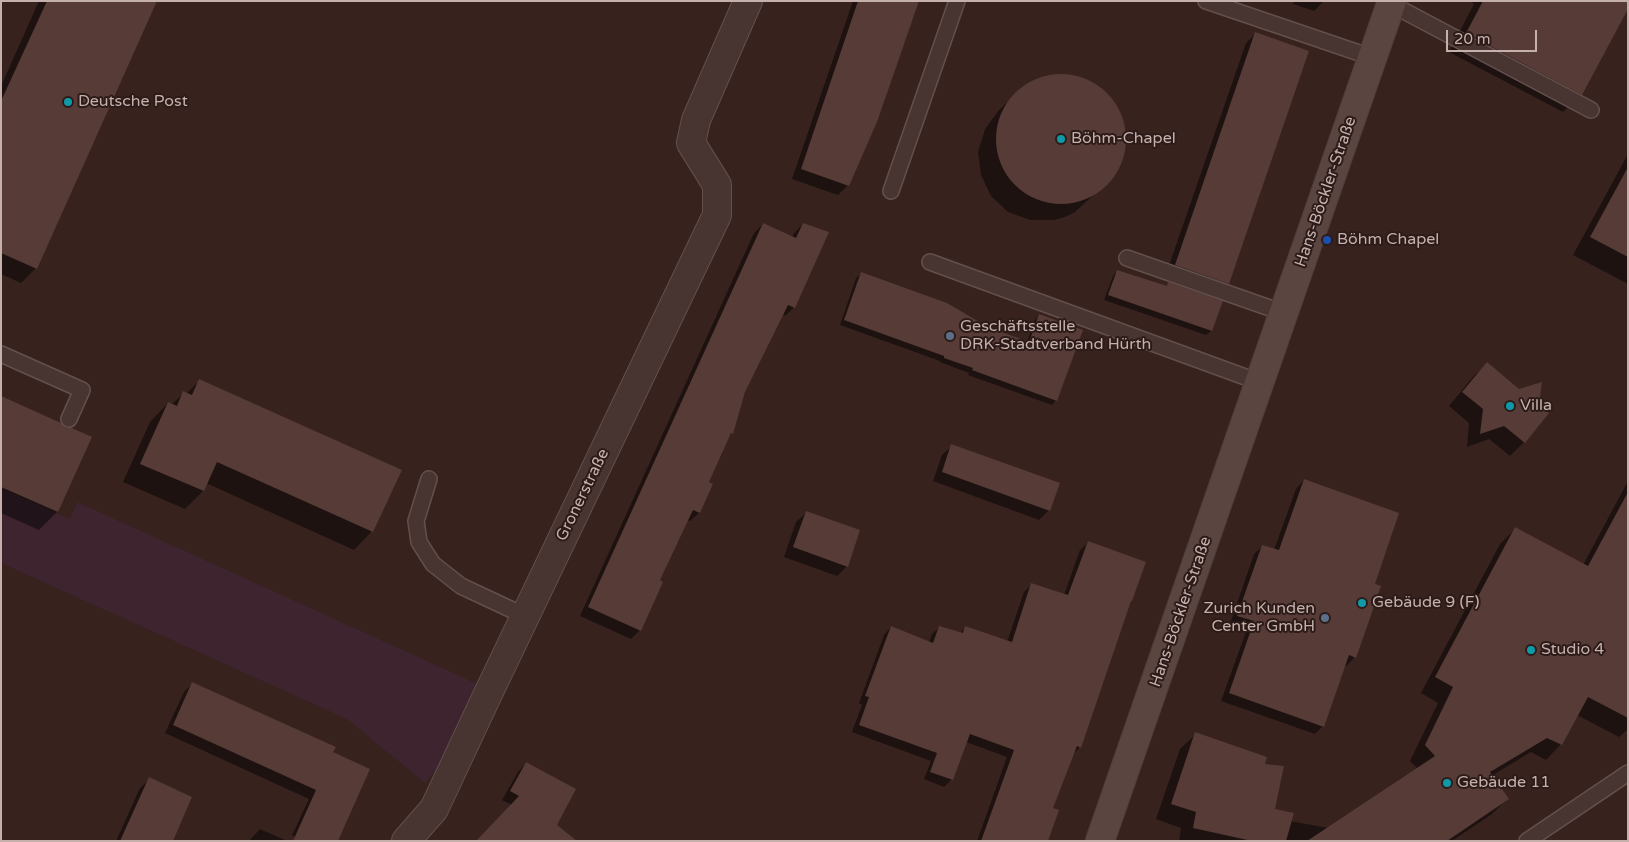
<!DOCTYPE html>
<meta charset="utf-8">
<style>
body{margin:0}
#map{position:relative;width:1629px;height:842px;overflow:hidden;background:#37221e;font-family:"Varela Round",sans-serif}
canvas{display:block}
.frame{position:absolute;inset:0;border:2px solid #c5b0ac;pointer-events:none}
.scale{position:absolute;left:1446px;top:30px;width:91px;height:22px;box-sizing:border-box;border:2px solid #c5b0ac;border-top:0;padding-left:6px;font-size:15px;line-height:18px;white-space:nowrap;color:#c5b0ac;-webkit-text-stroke:4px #2c1b18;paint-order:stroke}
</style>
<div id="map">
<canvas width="1629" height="842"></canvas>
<div class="frame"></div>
<div class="scale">20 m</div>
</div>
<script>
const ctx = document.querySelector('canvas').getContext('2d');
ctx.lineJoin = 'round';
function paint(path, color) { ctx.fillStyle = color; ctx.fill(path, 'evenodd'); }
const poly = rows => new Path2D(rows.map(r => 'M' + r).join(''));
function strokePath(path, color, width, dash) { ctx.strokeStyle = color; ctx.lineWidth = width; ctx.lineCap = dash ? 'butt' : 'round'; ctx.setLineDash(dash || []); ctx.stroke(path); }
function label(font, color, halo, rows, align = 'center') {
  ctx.font = font + ' "Varela Round",sans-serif'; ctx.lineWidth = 4; ctx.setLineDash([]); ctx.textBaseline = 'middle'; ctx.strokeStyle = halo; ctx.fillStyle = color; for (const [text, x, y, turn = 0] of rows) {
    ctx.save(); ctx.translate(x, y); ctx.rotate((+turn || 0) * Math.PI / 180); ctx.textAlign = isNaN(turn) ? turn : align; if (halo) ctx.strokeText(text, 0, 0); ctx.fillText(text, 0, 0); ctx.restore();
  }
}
const green = poly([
 [1,488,70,519,77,502,484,687,458,743,425,783,347,719,1,563]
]);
const shadow = poly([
 [39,1,156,1,36,268,21,283,1,274,1,86],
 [853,1,918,1,848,185,838,195,792,179],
 [1294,1,1324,1,1314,11,1293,4],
 [1470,1,1628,1,1581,94,1563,112,1449,52,1474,4],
 [1256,33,1228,283,1218,293,1166,274,1246,43],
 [1049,76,1072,76,1094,85,1104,92,1118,110,1122,122,1124,145,1122,157,1112,178,1075,212,1065,217,1054,220,1030,220,1008,212,991,196,981,175,978,152,985,129,999,110,1027,84],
 [1628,154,1628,284,1573,255],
 [763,224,792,238,794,233,803,224,794,307,785,316,782,314,744,391,732,433,728,437,707,483,699,513,690,521,687,520,658,581,640,630,631,639,580,616,754,233],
 [1117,271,1165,287,1169,284,1211,331,1206,335,1104,300,1113,276],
 [861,274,987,328,1027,342,1035,320,1040,315,1056,400,1052,405,968,375,969,373,940,362,940,361,840,325,856,278],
 [1487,364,1524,442,1510,456,1489,439,1467,447,1469,423,1449,406,1472,378],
 [200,380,372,531,354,550,206,483,203,491,185,509,123,482,150,422,168,403,171,405,184,393,186,394],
 [1,398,65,429,91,438,57,512,39,530,1,513],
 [952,446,1049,510,1039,520,933,481,942,455],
 [1304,480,1373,584,1379,587,1355,657,1346,666,1344,665,1323,726,1315,734,1221,701,1247,629,1230,624,1254,554,1263,546,1274,550,1296,489],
 [1628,481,1628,729,1619,737,1577,715,1561,744,1546,760,1531,752,1491,776,1507,799,1492,814,1452,841,1179,841,1181,828,1156,819,1180,749,1196,734,1263,765,1273,810,1290,821,1328,828,1418,769,1410,761,1438,703,1421,693,1500,544,1515,529,1583,565],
 [806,513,847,566,837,576,784,557,796,522],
 [1088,543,1129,603,1080,747,1073,754,1051,808,1045,841,977,841,1007,757,966,742,952,779,944,787,924,779,931,761,852,732,862,705,859,703,884,635,891,627,929,643,932,634,940,627,960,633,966,627,1007,642,1024,592,1032,584,1064,595,1080,550],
 [193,683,334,747,304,841,292,835,309,799,165,733,184,692],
 [526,763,575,789,512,805,502,800,518,772],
 [150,779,171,841,116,841,140,788],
 [260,829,287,841,249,841]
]);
const building = poly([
 [47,1,157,1,37,269,1,253,1,101],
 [858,1,919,1,877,122,849,186,801,169],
 [1483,1,1628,1,1628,9,1582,95,1466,33],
 [1255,32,1309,51,1229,284,1175,265],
 '996 139a65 65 0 1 1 130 0a65 65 0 1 1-130 0Z',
 [1628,167,1628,257,1590,237],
 [763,223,796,238,803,223,829,232,795,308,788,305,745,392,733,434,731,433,709,482,713,484,700,513,693,510,660,580,663,582,641,631,588,607],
 [1117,270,1167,286,1168,282,1223,301,1212,331,1108,295],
 [861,272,947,303,988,327,1029,342,1039,314,1083,330,1057,401,972,370,973,368,944,358,944,356,844,320],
 [1487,362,1519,389,1542,382,1539,405,1549,413,1525,443,1504,426,1480,434,1483,409,1462,392],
 [199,379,402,470,373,532,217,462,204,491,140,464,168,402,177,406,183,391,192,395],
 [1,396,61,423,66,428,72,428,92,437,58,512,1,487],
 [951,444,1060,483,1050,511,942,472],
 [1304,479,1399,513,1375,584,1381,586,1369,621,1356,658,1349,655,1324,727,1229,693,1254,621,1237,616,1262,545,1279,550],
 [1628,492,1628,718,1588,697,1562,745,1547,738,1490,772,1509,799,1447,841,1307,841,1435,756,1425,745,1453,687,1435,677,1515,527,1588,566],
 [806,511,860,530,848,567,793,547],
 [1088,541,1146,562,1132,601,1131,601,1081,748,1077,746,1053,808,1059,810,1048,841,981,841,1014,750,970,734,953,780,930,772,937,753,859,725,869,697,865,696,891,626,933,643,939,626,963,633,965,626,1012,642,1031,583,1068,595],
 [192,682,336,747,333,752,370,769,338,841,293,841,316,790,173,725],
 [1195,732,1267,757,1265,764,1284,766,1275,809,1294,813,1286,841,1252,841,1193,828,1196,812,1171,804],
 [526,762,576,789,557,825,577,841,476,841,519,796,510,791],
 [149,777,192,797,173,841,120,841]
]);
const lane = poly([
 [1206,1,1371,57],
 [1391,4,1591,110],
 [891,191,957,1],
 [1127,258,1284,313],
 [930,262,1259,382],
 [1,354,82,390,69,419],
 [429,479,416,521,419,542,433,564,461,586,525,616],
 [1527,841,1628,773]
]);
const street = poly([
 [406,841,434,809,486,698,717,215,717,185,691,143,696,120,748,1]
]);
const secondary = poly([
 [1100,841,1392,1]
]);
const markers = [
 [68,102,5,"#0f9aa8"],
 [1061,139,5,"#0f9aa8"],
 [1327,240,5,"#1a4fb4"],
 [950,336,5,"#5c6f8a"],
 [1510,406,5,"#0f9aa8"],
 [1362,603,5,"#0f9aa8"],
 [1325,618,5,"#5c6f8a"],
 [1531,650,5,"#0f9aa8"],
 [1447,783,5,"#0f9aa8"]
];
const poiNames = [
 ["Deutsche Post",78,102],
 ["Böhm-Chapel",1071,139],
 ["Böhm Chapel",1337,240],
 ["Geschäftsstelle",960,327],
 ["DRK-Stadtverband Hürth",960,345],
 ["Villa",1520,406],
 ["Gebäude 9 (F)",1372,603],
 ["Zurich Kunden",1315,609,"right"],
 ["Center GmbH",1315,627,"right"],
 ["Studio 4",1541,650],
 ["Gebäude 11",1457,783]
];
const streetNames = [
 ["Hans-Böckler-Straße",1326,192,-71],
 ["Gronerstraße",583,495,-64],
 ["Hans-Böckler-Straße",1181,612,-71]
];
paint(green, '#3d242f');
paint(shadow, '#0007');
paint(building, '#563b37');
strokePath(lane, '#63504d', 18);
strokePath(street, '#63504d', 30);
strokePath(secondary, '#513f3c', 30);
strokePath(lane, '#483532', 15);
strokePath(street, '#483532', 28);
strokePath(secondary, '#5b4540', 28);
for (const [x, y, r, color] of markers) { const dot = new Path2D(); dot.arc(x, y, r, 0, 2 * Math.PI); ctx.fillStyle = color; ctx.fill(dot); strokePath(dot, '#2c1b18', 2); }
label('16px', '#c5b0ac', '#2c1b18', poiNames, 'left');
label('16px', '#c5b0ac', '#2c1b18', streetNames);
</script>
